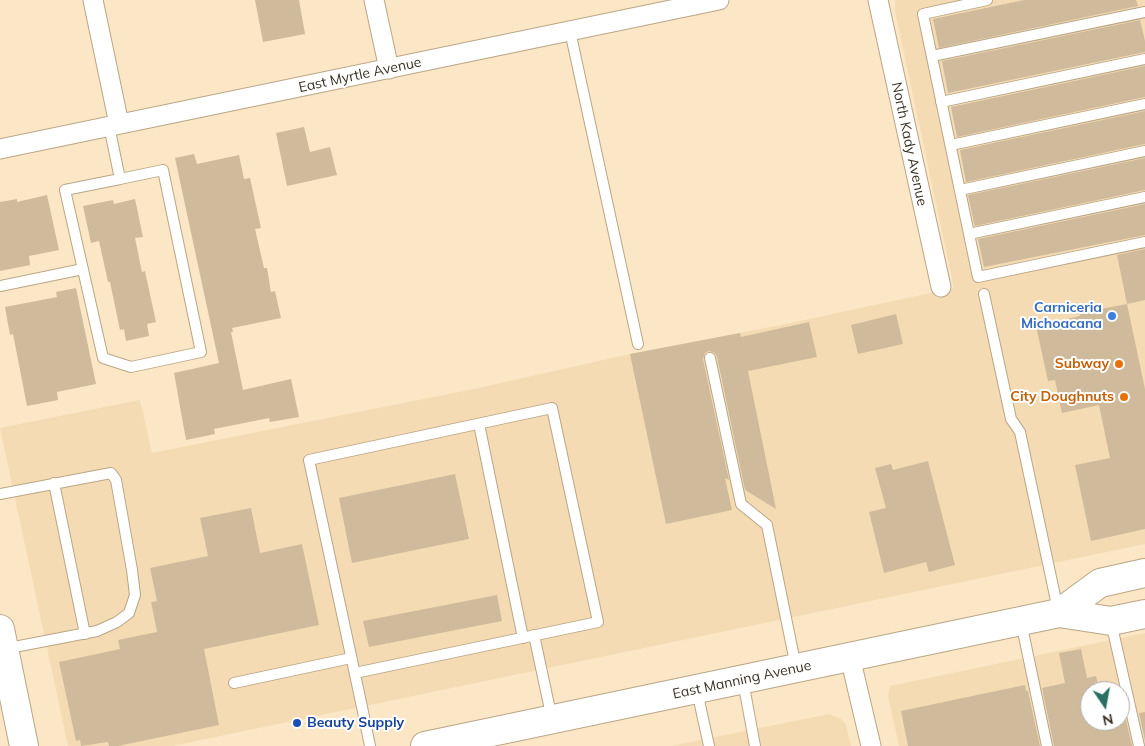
<!DOCTYPE html>
<style>
body{margin:0}
#map{position:relative;width:1145px;height:746px;overflow:hidden;background:#fbe6c5;font-family:Mulish,sans-serif}
canvas{display:block}
.north{position:absolute;left:1080px;top:681px;width:50px;height:50px;box-sizing:border-box;background:#fff;border:1px solid #b0aca7;border-radius:50%;rotate:168deg;font-size:14px;font-weight:700;line-height:20px;text-align:center;color:#393024}
.north::after{content:'';display:block;margin:auto;width:18px;height:22px;background:#2a6f61;clip-path:polygon(50% 0,100% 100%,50% 72%,0 100%)}
</style>
<div id="map">
<canvas width="1145" height="746"></canvas>
<div class="north">N</div>
</div>
<script>
const ctx = document.querySelector('canvas').getContext('2d');
ctx.lineJoin = 'round';
function paint(path, color) { ctx.fillStyle = color; ctx.fill(path, 'evenodd'); }
const poly = rows => new Path2D(rows.map(r => 'M' + r).join(''));
function strokePath(path, color, width, dash) { ctx.strokeStyle = color; ctx.lineWidth = width; ctx.lineCap = dash ? 'butt' : 'round'; ctx.setLineDash(dash || []); ctx.stroke(path); }
function label(font, color, halo, rows, align = 'center') {
  ctx.font = font + ' Mulish,sans-serif'; ctx.lineWidth = 4; ctx.setLineDash([]); ctx.textBaseline = 'middle'; ctx.strokeStyle = halo; ctx.fillStyle = color; for (const [text, x, y, turn = 0] of rows) {
    ctx.save(); ctx.translate(x, y); ctx.rotate((+turn || 0) * Math.PI / 180); ctx.textAlign = isNaN(turn) ? turn : align; if (halo) ctx.strokeText(text, 0, 0); ctx.fillText(text, 0, 0); ctx.restore();
  }
}
const built = poly([
 [895,0,1145,0,1145,544,172,746,68,746,0,428,140,400,152,453,474,389,630,354,786,324,954,288,895,11],
 [1145,633,1145,746,899,746,888,696,890,686],
 [1090,691,1120,691,1120,721,1090,721],
 [829,714,841,719,846,725,851,746,671,746]
]);
const building = poly([
 [255,0,299,0,305,34,263,42],
 [1024,0,1136,0,1138,6,939,48,933,19],
 [1140,20,1145,41,1145,52,948,93,942,61],
 [1145,66,1145,97,957,137,951,107],
 [1145,111,1145,144,966,182,960,150],
 [304,127,310,152,330,147,337,175,287,186,276,133],
 [194,154,197,164,239,155,244,179,250,178,261,228,255,229,264,268,267,268,271,292,275,291,281,318,232,328,233,332,231,332,243,390,291,379,299,417,270,422,269,418,214,429,215,434,186,440,174,373,219,363,175,158],
 [1145,158,1145,190,975,226,974,223,968,195],
 [47,195,59,250,29,256,30,265,0,271,0,202,17,199,17,202],
 [135,199,143,237,135,238,142,272,145,271,156,322,147,324,149,336,126,341,124,329,120,330,110,282,108,282,99,241,91,243,83,206,113,200,114,204],
 [1145,204,1145,235,984,267,978,239],
 [1145,249,1145,300,1127,304,1117,255],
 [76,288,96,384,57,392,58,400,27,406,13,334,10,335,5,307,57,297,56,292],
 [1127,304,1145,389,1145,529,1091,541,1075,465,1110,458,1099,405,1062,413,1055,380,1048,381,1036,326,1080,316,1079,313],
 [896,314,903,344,858,354,851,325],
 [809,322,817,357,748,371,776,509,745,490,717,357,715,353,709,351,705,353,703,359,729,480,725,478,732,510,666,524,630,354,740,333,741,337],
 [928,461,955,565,929,572,926,562,884,573,869,512,886,508,875,468,891,464,893,470],
 [455,474,469,539,352,563,339,498],
 [251,508,260,553,302,544,319,625,204,649,219,725,118,746,109,746,108,742,81,746,80,740,76,741,59,662,120,649,118,640,157,632,151,602,157,601,150,568,208,556,200,518],
 [497,595,502,621,369,647,363,621],
 [1081,649,1087,678,1096,676,1099,691,1090,691,1090,721,1120,721,1120,717,1125,716,1132,746,1054,746,1042,688,1065,683,1059,653],
 [1025,685,1026,691,1028,691,1040,746,908,746,901,711],
 [1145,712,1145,741,1139,713]
]);
const lane = poly([
 [987,0,923,14,978,277,1145,242],
 [570,31,638,344],
 [932,56,1145,12],
 [941,102,1145,59],
 [109,126,120,179,163,170,201,352,131,367,103,358,65,190,120,179],
 [951,145,1145,104],
 [960,190,1145,151],
 [969,234,1145,197],
 [0,286,83,269],
 [984,294,1011,419,1020,432,1058,610],
 [710,358,741,504,767,525,796,667],
 [479,424,523,638],
 [54,483,85,634],
 [0,494,111,473,116,480,132,570,135,595,129,613,117,622,97,631,4,649],
 [1021,622,1047,746],
 [1111,622,1139,746],
 [534,635,552,719],
 [355,673,598,622,552,408,309,460,362,707,370,746],
 [743,681,755,746],
 [234,683,351,658],
 [697,691,709,746]
]);
const street = poly([
 [93,0,119,124],
 [374,0,389,69],
 [878,0,941,287],
 [0,149,719,0],
 [850,657,871,746]
]);
const secondary = poly([
 [1059,613,1100,583,1145,573],
 [0,629,24,746],
 [425,746,1059,613,1111,621,1145,614]
]);
const markers = [
 [1112,316,5,"#3f7fe0"],
 [1119,364,5,"#e8710a"],
 [1124,397,5,"#e8710a"],
 [297,723,5,"#1a4fb4"]
];
const streetNames = [
 ["East Myrtle Avenue",360,75,-12],
 ["North Kady Avenue",909,144,78],
 ["East Manning Avenue",742,680,-12]
];
const shopNames = [
 ["Carniceria",1102,308],
 ["Michoacana",1102,324]
];
const foodNames = [
 ["Subway",1109,364],
 ["City Doughnuts",1114,397]
];
const transitNames = [
 ["Beauty Supply",307,723]
];
paint(built, '#f4dbb4');
paint(building, '#cfbb9b');
strokePath(lane, '#baa686', 12);
strokePath(street, '#baa686', 21);
strokePath(secondary, '#baa686', 30);
strokePath(lane, '#fff', 10);
strokePath(street, '#fff', 19);
strokePath(secondary, '#fff', 28);
for (const [x, y, r, color] of markers) { const dot = new Path2D(); dot.arc(x, y, r, 0, 2 * Math.PI); ctx.fillStyle = color; ctx.fill(dot); strokePath(dot, '#fff', 2); }
label('14px', '#393024', '#fff', streetNames);
label('bold 14px', '#366cbe', '#fff', shopNames, 'right');
label('bold 14px', '#c56008', '#fff', foodNames, 'right');
label('bold 14px', '#164399', '#fff', transitNames, 'left');
</script>
